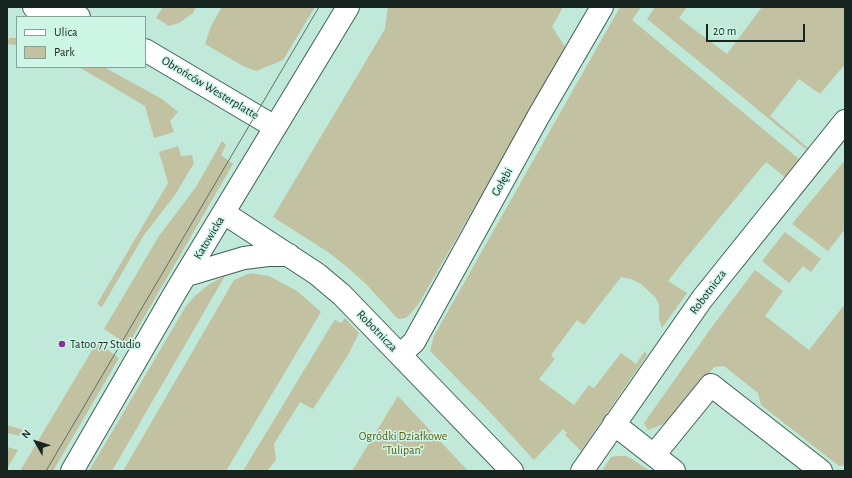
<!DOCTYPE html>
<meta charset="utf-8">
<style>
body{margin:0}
#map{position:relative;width:852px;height:478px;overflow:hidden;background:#c1e9d9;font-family:"Alegreya Sans",sans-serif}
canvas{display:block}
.frame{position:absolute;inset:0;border:8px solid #16251f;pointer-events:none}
.legend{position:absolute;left:16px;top:16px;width:130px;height:52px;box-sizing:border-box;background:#cef6e6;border:1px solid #84a296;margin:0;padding:5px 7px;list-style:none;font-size:12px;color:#16251f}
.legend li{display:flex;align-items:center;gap:8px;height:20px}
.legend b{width:20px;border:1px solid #84a296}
.north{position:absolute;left:16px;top:422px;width:40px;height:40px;-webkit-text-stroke:3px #cef6e6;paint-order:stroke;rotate:309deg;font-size:11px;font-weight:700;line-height:16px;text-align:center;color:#16251f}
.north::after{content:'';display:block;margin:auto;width:14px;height:18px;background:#16251f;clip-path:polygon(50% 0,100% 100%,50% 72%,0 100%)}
.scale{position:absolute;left:706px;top:24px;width:99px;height:18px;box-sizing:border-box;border:2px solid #16251f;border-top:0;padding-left:5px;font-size:12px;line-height:14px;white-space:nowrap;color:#16251f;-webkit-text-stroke:3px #cef6e6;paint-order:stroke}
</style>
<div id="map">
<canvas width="852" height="478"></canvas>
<div class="frame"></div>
<ul class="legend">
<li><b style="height:5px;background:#fff"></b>Ulica</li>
<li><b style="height:11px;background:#c2c1a2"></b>Park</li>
</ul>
<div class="north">N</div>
<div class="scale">20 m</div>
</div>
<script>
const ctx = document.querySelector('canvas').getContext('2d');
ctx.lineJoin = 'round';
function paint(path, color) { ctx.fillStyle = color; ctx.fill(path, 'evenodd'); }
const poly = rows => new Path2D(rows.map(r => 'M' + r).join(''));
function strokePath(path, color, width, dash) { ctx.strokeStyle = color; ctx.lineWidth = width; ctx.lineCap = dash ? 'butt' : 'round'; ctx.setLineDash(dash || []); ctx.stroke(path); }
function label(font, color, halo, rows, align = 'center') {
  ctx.font = font + ' "Alegreya Sans",sans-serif'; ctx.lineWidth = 3; ctx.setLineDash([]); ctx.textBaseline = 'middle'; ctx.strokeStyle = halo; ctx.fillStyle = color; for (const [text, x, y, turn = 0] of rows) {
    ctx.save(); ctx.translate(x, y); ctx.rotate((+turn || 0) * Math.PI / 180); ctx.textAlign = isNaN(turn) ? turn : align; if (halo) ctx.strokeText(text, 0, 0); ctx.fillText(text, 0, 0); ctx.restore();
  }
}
const green = poly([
 [163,7,196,7,193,13,179,23,169,26,156,18],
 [222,7,315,7,283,60,256,71,243,66,205,44,211,26],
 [388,7,563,7,552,27,566,48,418,305,406,318,398,319,366,284,347,267,328,252,273,217,385,29],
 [620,7,641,7,632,20,799,159,785,177,766,162,682,263,668,281,687,293,662,328,659,319,659,304,655,297,641,284,631,279,621,277,584,325,577,320,551,355,555,359,539,379,574,405,589,385,594,388,621,353,636,364,645,351,647,355,581,451,565,435,567,433,563,429,534,460,488,410,430,351,434,336],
 [655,7,687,7,679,18,727,54,762,7,845,7,845,64,820,94,799,79,770,116,808,148,807,150,647,19],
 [10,38,17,38,17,45,7,44,7,41],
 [79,67,104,67,162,99,178,112,170,121,174,132,154,138,145,106],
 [222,141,226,145,221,155,233,164,128,345,104,329,159,236,196,187],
 [178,146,181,156,192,155,194,163,175,195,144,235,102,307,97,304,168,183,159,152],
 [845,160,845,229,828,251,792,224],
 [785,232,821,259,811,272,803,266,789,283,762,261],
 [755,270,783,291,765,316,809,350,845,304,845,465,839,466,761,405,758,393,724,366,714,367,671,421,648,430,644,423,714,324],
 [250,273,269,276,297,291,321,312,226,471,123,471,234,280],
 [225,276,112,471,89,471,186,306,195,296,208,285],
 [345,318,359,333,348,355,313,409,300,402,274,444,276,460,267,471,243,471,332,324,335,320,341,323],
 [97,342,119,358,53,471,20,471],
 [398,396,468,471,352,471],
 [7,425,23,430,20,436,7,433],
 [7,447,18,450,7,469],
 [618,456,626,456,632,459,650,471,602,471,611,457]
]);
const minor = poly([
 [34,7,59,11,79,17],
 [145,50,275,127],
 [224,213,317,274,342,295,512,471],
 [187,275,244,258,268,255,289,255],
 [400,355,414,342,538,117,602,7],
 [614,424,674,471],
 [654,455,711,385,821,471],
 [72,471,176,291,348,7],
 [582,471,702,299,845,121]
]);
const tram = poly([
 [46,471,319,7]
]);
const markers = [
 [62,344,4,"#8f2c93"]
];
const streetNames = [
 ["Obrońców Westerplatte",210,88,31],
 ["Gołębi",502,182,-61],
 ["Katowicka",209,238,-59],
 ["Robotnicza",708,292,-53],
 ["Robotnicza",377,331,46]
];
const poiNames = [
 ["Tatoo 77 Studio",70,344]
];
const parkNames = [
 ["Ogródki Działkowe",403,436],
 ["\"Tulipan\"",403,450]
];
paint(green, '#c2c1a2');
strokePath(minor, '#3e6154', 24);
strokePath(minor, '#fff', 22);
strokePath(tram, '#5a7369', 1);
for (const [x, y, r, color] of markers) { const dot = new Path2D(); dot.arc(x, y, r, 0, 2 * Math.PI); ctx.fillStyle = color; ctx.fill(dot); strokePath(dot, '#cef6e6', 1.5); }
label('12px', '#16251f', '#cef6e6', streetNames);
label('12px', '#16251f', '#cef6e6', poiNames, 'left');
label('12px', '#5f5a13', '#cef6e6', parkNames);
</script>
